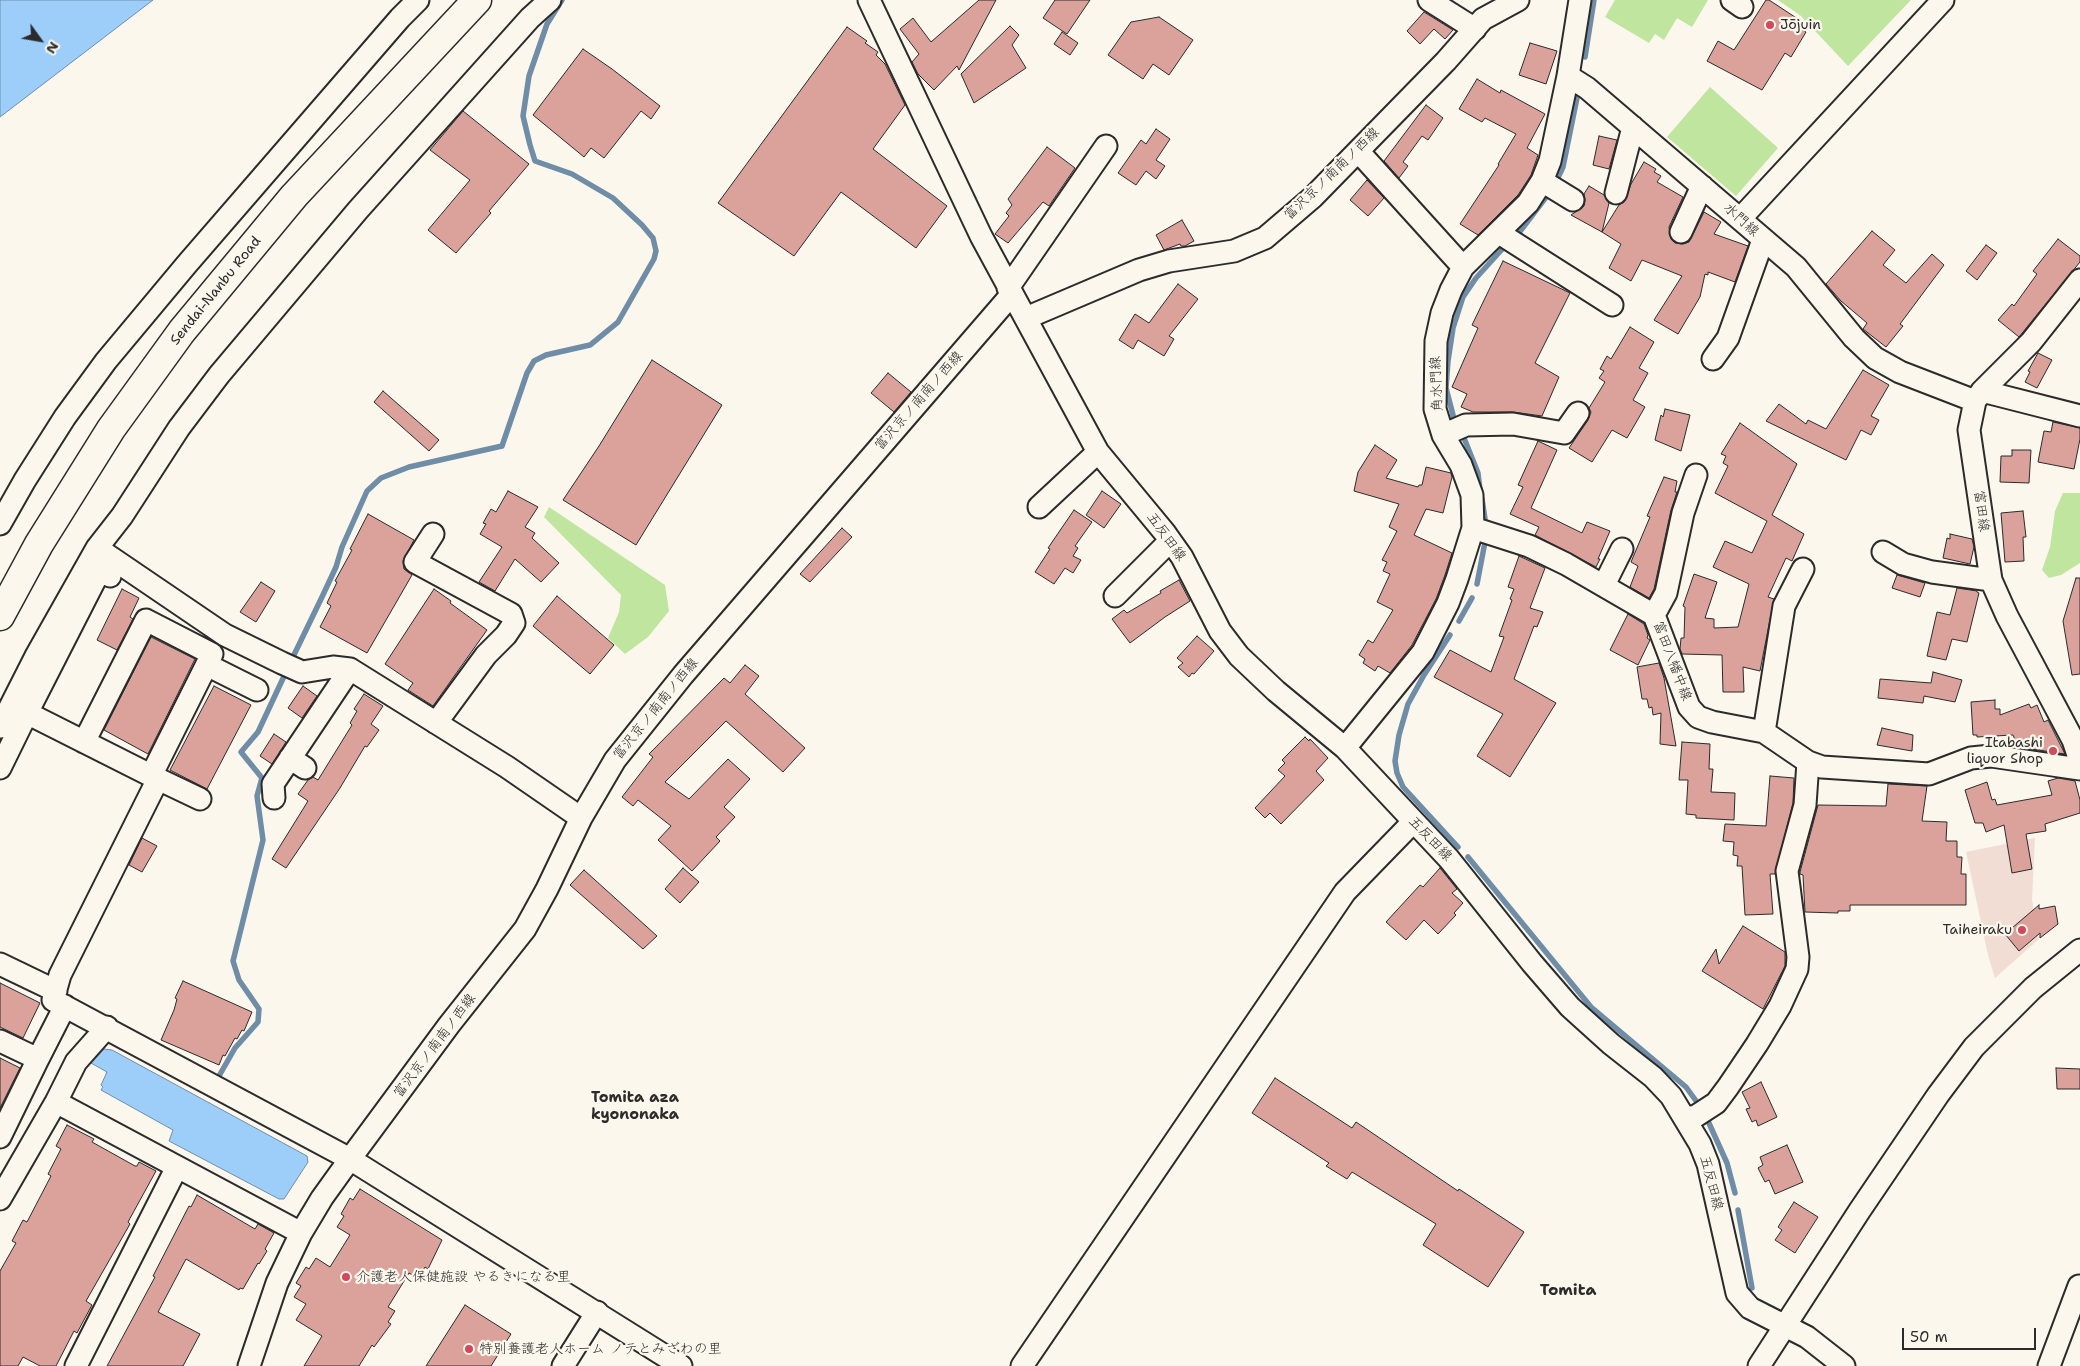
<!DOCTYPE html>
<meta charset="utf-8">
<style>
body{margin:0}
#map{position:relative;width:2080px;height:1366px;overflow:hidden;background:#fbf7ec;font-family:"Shantell Sans",sans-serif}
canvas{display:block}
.north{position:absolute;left:15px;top:15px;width:50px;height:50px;-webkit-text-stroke:4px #fbf7ec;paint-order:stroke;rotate:122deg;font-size:14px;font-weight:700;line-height:20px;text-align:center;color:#2b2b2b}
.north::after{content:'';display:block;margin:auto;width:18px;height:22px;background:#2b2b2b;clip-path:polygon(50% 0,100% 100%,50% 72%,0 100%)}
.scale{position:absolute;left:1902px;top:1328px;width:134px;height:22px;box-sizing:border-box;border:2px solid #2b2b2b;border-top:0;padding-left:6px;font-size:15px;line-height:18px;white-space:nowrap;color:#2b2b2b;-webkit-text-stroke:4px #fbf7ec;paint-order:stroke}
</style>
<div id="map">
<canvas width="2080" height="1366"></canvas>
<div class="north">N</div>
<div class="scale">50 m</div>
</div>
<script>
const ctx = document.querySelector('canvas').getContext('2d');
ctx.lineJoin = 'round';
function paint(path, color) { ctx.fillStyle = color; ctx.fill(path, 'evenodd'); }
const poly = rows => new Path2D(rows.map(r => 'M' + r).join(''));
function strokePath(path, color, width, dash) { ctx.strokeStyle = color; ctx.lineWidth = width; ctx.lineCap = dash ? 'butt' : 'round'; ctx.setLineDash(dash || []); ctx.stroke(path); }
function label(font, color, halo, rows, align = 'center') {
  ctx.font = font + ' "Shantell Sans","Klee One",sans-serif'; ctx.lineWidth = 4.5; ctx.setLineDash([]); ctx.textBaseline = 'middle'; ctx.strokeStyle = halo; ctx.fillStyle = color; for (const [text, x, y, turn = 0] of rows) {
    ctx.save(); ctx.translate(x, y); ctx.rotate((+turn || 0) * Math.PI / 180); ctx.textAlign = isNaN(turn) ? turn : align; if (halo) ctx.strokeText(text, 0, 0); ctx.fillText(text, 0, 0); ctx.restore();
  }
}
const built = poly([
 [2035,838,2032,900,2039,939,1995,978,1988,955,1966,852]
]);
const green = poly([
 [1615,0,1708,0,1692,27,1677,18,1664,40,1655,34,1649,43,1605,17],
 [1778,0,1911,0,1848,66,1801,16],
 [1710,87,1778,148,1736,196,1667,137],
 [2063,493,2080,493,2080,563,2061,575,2049,578,2042,570,2050,547,2055,511],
 [549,507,665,585,669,611,648,637,625,654,608,638,619,612,621,595,544,517]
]);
const water = poly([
 [0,0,153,0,0,117,0,0],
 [104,1049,112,1050,307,1156,308,1162,284,1199,279,1199,169,1141,173,1130,101,1090,103,1087,101,1085,107,1072,91,1063,104,1049]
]);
const stream = poly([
 [1585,57,1594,0],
 [1555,184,1563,167,1577,98],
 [1518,234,1550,192],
 [1454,419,1446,388,1448,361,1453,328,1463,297,1476,278,1505,246],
 [1462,433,1478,473,1480,490],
 [1482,499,1485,519],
 [1477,584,1485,542],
 [1459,621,1472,598],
 [1450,635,1424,675,1408,704,1399,735,1395,761,1397,773,1403,787,1458,847],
 [292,659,322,597,336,567,342,547,367,491,381,478,409,467,502,446,527,373,534,361,546,355,590,345,618,322,654,259,656,251,653,238,642,225,613,198,572,174,535,161,530,145,523,116,529,76,547,24,562,0],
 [1468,857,1591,1007,1686,1087,1699,1105],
 [219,1076,235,1048,258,1022,259,1009,239,980,233,961,263,840,257,796,262,778,241,752,258,732,286,672],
 [1708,1121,1727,1163,1735,1193],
 [1738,1210,1752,1288]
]);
const building = poly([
 [979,0,996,0,959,70,957,66,934,90,918,74,912,62,919,54,900,29,913,18,931,42,979,0],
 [1055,0,1090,0,1067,34,1043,18,1055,0],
 [1766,0,1769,0,1798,19,1794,25,1806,32,1791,57,1785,53,1762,90,1707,61,1718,41,1734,50,1766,0],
 [1424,12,1453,30,1445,39,1434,29,1420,44,1407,31,1424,12],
 [1159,17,1193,40,1169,75,1153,64,1143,79,1108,55,1131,22,1159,17],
 [1010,26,1019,35,1012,45,1026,68,974,103,961,74,1010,26],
 [847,27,867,41,865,43,878,52,876,55,885,64,905,105,873,149,947,206,916,248,841,192,794,256,718,203,847,27],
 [1062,32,1078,43,1070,55,1054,44,1062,32],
 [1530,43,1557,51,1546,84,1519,75,1530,43],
 [583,49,612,69,660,106,651,119,641,111,604,158,591,148,584,157,533,115,583,49],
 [1477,79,1500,93,1501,90,1545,114,1527,148,1538,155,1531,175,1518,195,1478,235,1460,224,1499,165,1498,164,1516,134,1485,118,1482,122,1459,109,1477,79],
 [1426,105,1443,118,1428,140,1422,136,1403,162,1408,166,1399,178,1384,161,1426,105],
 [463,111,529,164,489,211,491,213,456,253,428,230,470,180,430,150,463,111],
 [1156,129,1170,139,1156,160,1165,166,1156,179,1146,171,1136,185,1118,173,1141,140,1146,144,1156,129],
 [1599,136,1617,140,1609,169,1593,165,1599,136],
 [1047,147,1075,168,1049,206,1043,202,1008,243,995,234,1009,216,1006,213,1012,205,1008,199,1047,147],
 [1644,162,1656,169,1654,172,1661,176,1657,182,1683,197,1669,227,1671,239,1675,243,1683,244,1689,242,1704,212,1721,222,1714,234,1748,246,1735,282,1708,272,1708,275,1705,274,1700,297,1678,334,1654,320,1682,276,1642,260,1631,281,1609,268,1621,244,1602,232,1619,205,1625,201,1631,184,1644,162],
 [1367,180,1384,198,1368,216,1350,200,1367,180],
 [1589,186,1604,195,1609,203,1602,232,1571,215,1584,206,1585,200,1584,194,1589,186],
 [1182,220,1194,241,1185,246,1181,246,1180,244,1164,250,1156,235,1182,220],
 [1872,231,1895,250,1883,265,1906,283,1932,254,1944,265,1900,324,1903,326,1886,347,1863,329,1867,323,1841,301,1826,284,1872,231],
 [2058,239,2080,256,2080,262,2019,337,1998,320,2012,304,2014,306,2037,274,2033,271,2058,239],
 [1986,245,1997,253,1977,280,1966,271,1986,245],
 [1503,261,1570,293,1535,363,1559,377,1542,416,1513,412,1473,412,1461,407,1467,394,1452,387,1478,328,1472,325,1503,261],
 [1178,284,1198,299,1169,336,1174,339,1164,356,1138,340,1133,349,1119,340,1135,314,1149,323,1178,284],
 [1630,327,1654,342,1639,368,1648,373,1633,400,1645,407,1627,438,1612,430,1592,462,1569,448,1588,420,1591,412,1589,408,1605,382,1599,378,1604,371,1600,369,1607,356,1611,359,1630,327],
 [2038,353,2052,360,2037,388,2025,382,2030,372,2028,371,2038,353],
 [652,360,722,405,636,545,563,500,599,446,652,360],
 [1863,370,1889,385,1871,416,1879,420,1871,435,1861,430,1846,460,1766,421,1779,404,1806,424,1808,420,1826,429,1863,370],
 [888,373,911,392,894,412,871,393,888,373],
 [383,391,439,440,429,451,374,402,383,391],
 [1665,409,1690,415,1681,451,1655,440,1661,415,1663,417,1665,409],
 [2053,422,2080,428,2080,439,2074,469,2038,462,2044,431,2051,432,2053,422],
 [1740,423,1797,464,1772,515,1804,534,1792,561,1786,558,1768,597,1774,599,1760,671,1743,667,1744,692,1723,692,1722,655,1682,654,1680,649,1681,638,1684,638,1685,607,1683,606,1694,574,1717,582,1705,618,1714,619,1714,628,1738,627,1749,584,1713,567,1725,541,1752,553,1767,521,1715,493,1728,466,1723,463,1726,456,1721,454,1740,423],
 [1538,441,1557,450,1531,508,1582,533,1587,522,1610,531,1598,559,1600,559,1596,567,1535,535,1539,527,1510,514,1523,487,1518,485,1538,441],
 [1375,445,1397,460,1386,478,1418,487,1419,485,1422,485,1426,467,1451,473,1452,477,1443,513,1426,509,1414,535,1452,553,1445,575,1436,599,1412,645,1390,673,1378,666,1375,671,1363,663,1365,659,1359,655,1368,640,1373,643,1393,610,1377,602,1390,574,1383,571,1387,562,1382,560,1397,531,1389,527,1399,504,1354,491,1358,472,1375,445],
 [2012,450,2031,450,2029,483,2000,482,2001,456,2012,456,2012,450],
 [1664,477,1677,481,1675,492,1677,492,1671,510,1654,589,1649,598,1630,587,1638,566,1631,562,1650,517,1647,516,1664,477],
 [508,491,538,507,525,527,535,533,532,538,559,563,541,582,515,559,495,591,479,582,502,547,480,534,486,524,483,523,491,509,496,512,508,491],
 [1102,491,1121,504,1104,528,1086,515,1102,491],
 [1074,510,1092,522,1075,546,1078,548,1073,556,1081,560,1073,573,1065,568,1054,584,1035,572,1050,549,1048,548,1074,510],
 [2023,511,2026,537,2023,537,2024,561,2005,562,2001,513,2023,511],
 [368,514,414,540,403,561,404,569,412,575,367,653,320,627,331,606,327,603,337,582,335,581,352,550,350,549,368,514],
 [842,528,852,537,810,582,800,574,842,528],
 [1950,534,1972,539,1974,547,1970,564,1943,558,1947,538,1950,539,1950,534],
 [1519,556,1545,568,1530,608,1543,612,1537,627,1534,626,1514,679,1556,703,1510,777,1477,756,1503,714,1434,677,1450,650,1491,672,1504,637,1499,636,1512,600,1510,599,1514,589,1508,587,1519,556],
 [1897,575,1925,583,1920,597,1892,588,1897,575],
 [2076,578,2080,578,2080,674,2072,675,2063,621,2076,578],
 [1179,580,1190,601,1165,617,1130,643,1112,619,1124,610,1127,613,1161,593,1160,591,1179,580],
 [261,582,275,591,256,622,240,612,261,582],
 [1957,588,1977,591,1977,592,1979,593,1967,642,1952,639,1946,660,1927,656,1937,612,1950,615,1957,588],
 [122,589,139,598,130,617,133,619,117,650,97,640,122,589],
 [434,589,451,601,450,603,487,630,433,706,408,690,413,683,385,664,434,589],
 [557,596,614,645,590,674,533,626,557,596],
 [1628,614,1644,624,1648,635,1647,638,1650,640,1638,665,1610,650,1628,614],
 [1197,636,1214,651,1194,674,1192,673,1189,677,1178,667,1183,663,1177,658,1197,636],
 [151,637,195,659,148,754,104,730,151,637],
 [1659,663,1664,678,1676,746,1660,744,1661,713,1653,715,1652,707,1649,708,1647,699,1642,699,1637,667,1659,663],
 [745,665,759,676,745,694,805,748,783,772,726,721,665,782,689,799,728,759,750,779,724,807,735,817,716,837,720,841,692,871,658,840,671,826,638,800,633,806,622,797,653,757,649,754,724,678,730,683,745,665],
 [1933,672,1962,680,1955,702,1924,696,1923,703,1878,698,1880,679,1931,683,1933,672],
 [214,686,251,705,207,789,170,770,214,686],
 [303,686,317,696,302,718,288,708,303,686],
 [364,694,383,706,371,724,379,730,367,747,365,746,340,788,286,868,272,859,308,801,298,794,308,780,313,777,318,780,352,725,350,723,357,711,354,709,364,694],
 [1995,700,1995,709,2000,709,2000,715,2029,704,2031,708,2037,705,2044,722,2048,720,2065,754,2018,747,2013,735,1977,737,1977,735,1973,735,1971,702,1995,700],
 [1882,728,1913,735,1912,751,1877,745,1882,728],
 [274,734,286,742,272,764,260,756,274,734],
 [1305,737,1309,741,1310,739,1328,758,1316,771,1324,780,1281,824,1270,813,1265,818,1255,808,1285,776,1278,770,1285,763,1282,760,1305,737],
 [1682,742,1710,744,1709,769,1713,769,1711,792,1735,793,1734,820,1696,818,1696,815,1686,814,1688,780,1679,780,1682,742],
 [1770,776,1794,778,1793,803,1775,874,1770,874,1773,914,1745,915,1742,866,1737,866,1738,856,1733,855,1734,842,1723,841,1725,824,1766,826,1770,776],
 [2058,778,2075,781,2080,800,2080,813,2045,824,2046,831,2026,834,2032,869,2012,873,2004,825,1986,832,1983,823,1975,823,1965,790,1987,782,1992,800,1995,799,1997,805,2052,795,2048,781,2058,778],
 [1888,784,1927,786,1922,821,1947,822,1946,841,1957,841,1957,857,1962,857,1961,874,1966,874,1966,905,1850,905,1850,911,1838,911,1838,913,1805,912,1803,875,1800,874,1800,872,1818,805,1886,806,1888,784],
 [142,838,157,846,142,872,129,865,142,838],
 [683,868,699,882,680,903,665,889,683,868],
 [1440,868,1457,889,1452,893,1463,903,1454,913,1456,915,1438,934,1424,920,1406,940,1386,922,1420,885,1423,887,1440,868],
 [584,870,657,936,643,949,570,885,584,870],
 [2039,905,2039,909,2055,906,2058,924,2040,938,2040,933,2019,951,2005,934,2039,905],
 [1743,926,1785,952,1785,966,1763,1009,1702,971,1716,949,1719,964,1743,926],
 [183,981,252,1012,244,1031,242,1030,237,1039,235,1038,225,1056,223,1055,219,1065,161,1040,174,1010,177,999,175,998,183,981],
 [0,983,40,1003,23,1038,0,1027,0,983],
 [0,1058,20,1068,0,1108,0,1058],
 [2056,1068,2080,1069,2080,1089,2057,1089,2056,1068],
 [1275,1078,1352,1128,1356,1122,1458,1191,1459,1189,1524,1232,1488,1287,1423,1245,1436,1224,1352,1172,1347,1179,1326,1166,1329,1163,1252,1113,1275,1078],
 [1761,1082,1777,1117,1758,1126,1756,1120,1752,1122,1746,1109,1750,1108,1742,1092,1761,1082],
 [67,1125,94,1139,92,1142,135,1166,137,1166,139,1162,156,1171,128,1222,130,1224,86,1301,92,1305,77,1333,74,1331,56,1366,40,1366,23,1357,18,1366,0,1366,0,1271,16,1243,12,1241,23,1220,27,1222,51,1176,48,1174,61,1149,56,1146,67,1125],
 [1787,1145,1803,1182,1775,1194,1769,1180,1765,1182,1758,1168,1763,1165,1760,1157,1787,1145],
 [360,1189,442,1240,428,1269,425,1267,418,1278,409,1273,388,1307,395,1311,388,1322,391,1324,374,1347,372,1345,359,1366,304,1366,322,1336,296,1320,306,1304,294,1297,301,1286,296,1283,306,1267,309,1269,316,1258,330,1267,350,1235,337,1227,344,1216,341,1214,350,1198,353,1200,360,1189],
 [197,1195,255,1229,258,1224,274,1233,265,1249,267,1251,259,1264,258,1263,243,1289,240,1288,239,1290,186,1259,158,1312,200,1334,183,1366,107,1366,155,1277,153,1276,189,1206,191,1207,197,1195],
 [1794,1202,1818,1217,1795,1253,1775,1240,1782,1230,1778,1227,1794,1202],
 [465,1305,511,1334,491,1366,426,1366,465,1305]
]);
const minor = poly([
 [869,0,981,236,1098,452,1165,533,1182,557,1220,631,1239,656,1276,691,1345,748,1449,859,1532,963,1570,1007,1611,1044,1653,1077,1671,1096,1700,1144,1708,1164,1737,1293,1750,1308,1807,1337,1844,1366],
 [1429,0,1475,29],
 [1580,0,1568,76,1587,88,1796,267,1854,338,1875,358,1900,372,1975,401],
 [1732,0,1742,7],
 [1358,151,1463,267],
 [1542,181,1573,200],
 [1616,193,1633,127],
 [1740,219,1943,0],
 [1681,232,1702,186],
 [1499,233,1612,305],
 [2080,280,2031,342,1982,391,1975,401,1969,430,1991,580,2007,616,2073,740,2080,761],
 [1008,288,1106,146],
 [1026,318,1139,270,1169,261,1234,251,1265,238,1313,197,1446,61,1483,19,1518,0],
 [1713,359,1728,338,1763,240],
 [1982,391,2080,416],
 [1443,435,1466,425,1513,424,1564,433,1578,413],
 [1039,507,1098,452],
 [0,524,25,480,65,417,106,361,187,264,400,18,418,0],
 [1473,528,1529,546,1566,564,1654,615,1689,707,1698,717,1712,722,1764,732,1808,762,1822,767,1929,774,1971,758,1991,756,2080,769],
 [433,534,415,562,511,614,514,623,506,635,486,655,436,723],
 [97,548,225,635,282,663,302,672,333,667,350,669,507,767,581,818],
 [1883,552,1903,564,1932,572,1991,580],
 [110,576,100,570,27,713,158,779,60,975,53,1000,350,1159,681,1366],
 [1604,585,1622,549],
 [1115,596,1170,541],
 [1654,615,1666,593,1683,513,1696,475],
 [207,665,257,690],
 [0,727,36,656,97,548,122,516,179,428,219,375,358,210,530,18,550,0],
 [1764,732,1784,606,1803,569],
 [84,742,146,620,212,654,151,776],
 [1345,748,1423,652,1448,603,1457,579,1473,528,1472,495,1461,465,1443,435,1435,409,1436,341,1442,313,1451,290,1463,267,1528,203,1542,181,1550,161,1568,76],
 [290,758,305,768],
 [0,768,27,713],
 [158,779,200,799],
 [274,798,273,784,350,669],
 [0,964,56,991],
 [0,1041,38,1059,65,1006],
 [56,1102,301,1233],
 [1686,1118,1696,1116,1716,1103,1728,1087,1757,1044,1780,1006,1797,969,1798,957,1787,871,1805,805,1808,762],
 [0,1137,38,1059],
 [0,1199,56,1102,76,1062,107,1027],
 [76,1366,177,1167],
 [249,1366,277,1283,301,1233,322,1198,350,1159,449,1025,525,929,547,889,581,818,615,760,683,675,1012,294],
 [563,1366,597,1312],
 [1022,1366,1345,892,1413,822],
 [1759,1366,1860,1210,1938,1095,1974,1047,2033,988,2080,950],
 [2049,1366,2079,1286]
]);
const highway = poly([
 [0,616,39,544,111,429,182,331,294,196,477,0]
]);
const markers = [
 [1770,25,5,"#d1495b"],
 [2053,751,5,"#d1495b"],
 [2022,930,5,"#d1495b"],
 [346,1277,5,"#d1495b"],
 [469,1349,5,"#d1495b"]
];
const poiNames = [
 ["Jōjuin",1780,25],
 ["Itabashi",2043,743,"right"],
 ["liquor Shop",2043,759,"right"],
 ["Taiheiraku",2012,930,"right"],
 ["介護老人保健施設 やるきになる里",356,1277],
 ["特別養護老人ホーム ノテとみざわの里",479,1349]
];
const streetNames = [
 ["富沢京ノ南南ノ西線",1332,174,-44],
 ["水門線",1741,220,42],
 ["Sendai-Nanbu Road",216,291,-51],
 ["角水門線",1437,384,-93],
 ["富沢京ノ南南ノ西線",919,401,-49],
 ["富田線",1981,511,82],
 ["五反田線",1166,537,54],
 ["富田八幡中線",1672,661,69],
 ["富沢京ノ南南ノ西線",656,709,-51],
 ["五反田線",1430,839,46],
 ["富沢京ノ南南ノ西線",435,1046,-53],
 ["五反田線",1711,1183,75]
];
const neighbourhoodNames = [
 ["Tomita aza",635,1098],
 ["kyononaka",635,1115]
];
const quarterNames = [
 ["Tomita",1568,1291]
];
paint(built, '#f1ddd4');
paint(green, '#bfe59f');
paint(water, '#9dcefa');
strokePath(water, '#6f8da7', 1);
strokePath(stream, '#6f8da7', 5.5);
paint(building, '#dba19b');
strokePath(building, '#2b2b2b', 1);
strokePath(minor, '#2b2b2b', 25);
strokePath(highway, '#2b2b2b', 31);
strokePath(minor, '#fbf7ec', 21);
strokePath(highway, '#fbf7ec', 28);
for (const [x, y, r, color] of markers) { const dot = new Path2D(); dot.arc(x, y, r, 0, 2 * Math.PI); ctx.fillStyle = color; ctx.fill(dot); strokePath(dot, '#fbf7ec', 2); }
label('14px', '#2b2b2b', '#fbf7ec', poiNames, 'left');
label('14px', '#2b2b2b', '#fbf7ec', streetNames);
label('bold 15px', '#2b2b2b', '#fbf7ec', neighbourhoodNames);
label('bold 16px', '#2b2b2b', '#fbf7ec', quarterNames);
</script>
